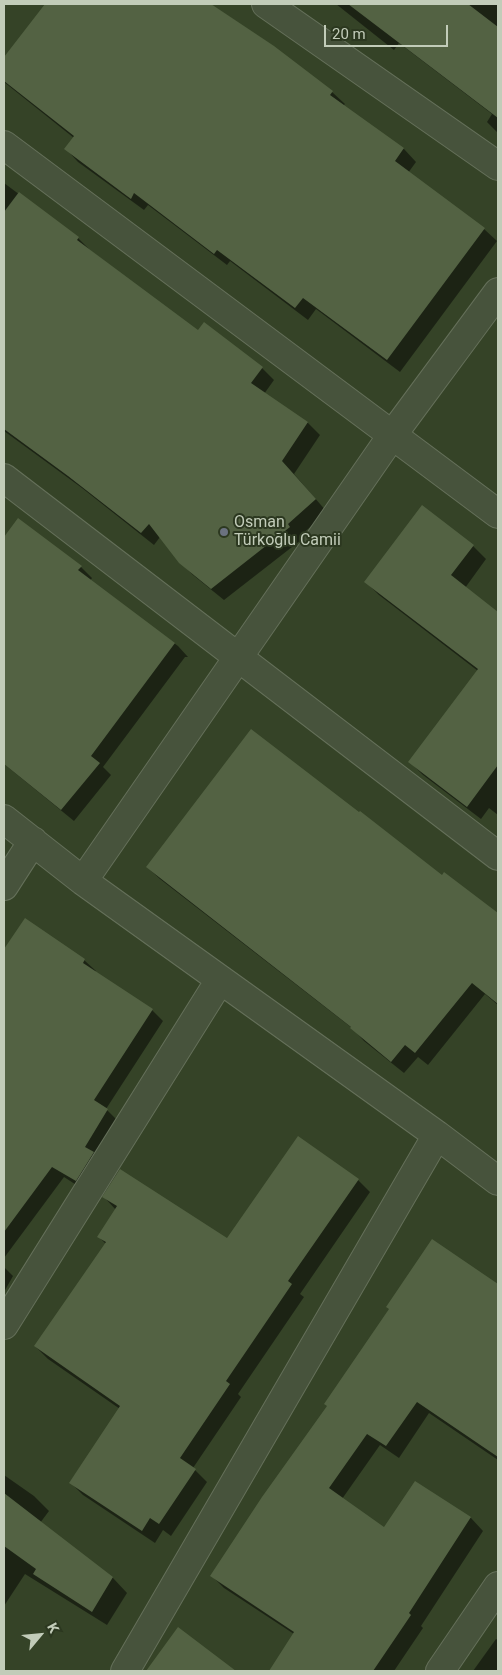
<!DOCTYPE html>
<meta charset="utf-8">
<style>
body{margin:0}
#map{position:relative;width:502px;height:1675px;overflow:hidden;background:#354327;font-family:Roboto,sans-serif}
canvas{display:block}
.frame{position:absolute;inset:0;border:5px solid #c2ccb9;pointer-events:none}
.north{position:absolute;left:15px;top:1610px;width:50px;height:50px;-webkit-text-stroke:4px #2c3820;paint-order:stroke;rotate:62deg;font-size:14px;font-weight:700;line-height:20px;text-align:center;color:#c2ccb9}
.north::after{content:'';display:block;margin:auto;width:18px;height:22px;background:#c2ccb9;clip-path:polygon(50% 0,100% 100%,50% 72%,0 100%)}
.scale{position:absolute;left:324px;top:25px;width:124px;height:22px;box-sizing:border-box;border:2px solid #c2ccb9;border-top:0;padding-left:6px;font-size:15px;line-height:18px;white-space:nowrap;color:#c2ccb9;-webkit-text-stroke:4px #2c3820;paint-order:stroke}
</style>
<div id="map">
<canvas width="502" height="1675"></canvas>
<div class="frame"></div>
<div class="north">K</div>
<div class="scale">20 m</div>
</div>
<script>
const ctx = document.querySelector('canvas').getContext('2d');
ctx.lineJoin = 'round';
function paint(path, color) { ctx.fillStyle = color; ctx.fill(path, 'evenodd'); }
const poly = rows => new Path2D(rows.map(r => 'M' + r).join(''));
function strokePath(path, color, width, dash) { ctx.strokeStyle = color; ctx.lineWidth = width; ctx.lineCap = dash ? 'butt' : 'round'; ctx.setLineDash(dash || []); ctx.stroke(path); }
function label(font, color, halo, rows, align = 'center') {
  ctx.font = font + ' Roboto,sans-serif'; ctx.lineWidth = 4; ctx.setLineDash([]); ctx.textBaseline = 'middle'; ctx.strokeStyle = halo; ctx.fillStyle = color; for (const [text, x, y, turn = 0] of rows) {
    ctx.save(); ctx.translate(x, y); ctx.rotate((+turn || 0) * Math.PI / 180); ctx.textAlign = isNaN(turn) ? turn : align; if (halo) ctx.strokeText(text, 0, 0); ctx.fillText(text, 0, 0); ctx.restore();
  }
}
const shadow = poly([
 [46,4,210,4,274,47,332,92,345,104,343,106,404,149,416,162,408,173,484,229,497,241,400,372,316,309,308,320,230,261,227,265,148,205,144,210,78,162,66,149,74,138,4,82,4,59],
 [336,4,498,4,498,133,487,122,492,114,399,43,394,50],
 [4,183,78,238,90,250,198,332,204,323,262,368,274,380,264,394,308,423,320,435,294,474,327,512,299,537,301,540,224,600,193,575,180,562,160,537,154,545,82,488,4,431],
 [18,520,81,567,92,578,90,581,178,646,188,657,185,657,103,767,111,775,74,821,4,764,4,539],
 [473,546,486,559,465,588,498,614,498,815,489,808,481,819,423,775,410,762,478,671,379,595,366,582],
 [147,867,442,877,445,874,498,916,498,1005,485,994,428,1065,418,1057,404,1073,364,1041,352,1028,160,879],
 [25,919,84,960,96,971,95,972,152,1010,163,1021,106,1109,118,1121,87,1192,64,1177,4,1258,4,951],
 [358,1180,370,1192,300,1294,304,1297,238,1394,241,1397,193,1468,207,1482,171,1536,163,1530,155,1543,83,1495,70,1482,120,1409,48,1359,35,1346,106,1244,99,1237,116,1210,104,1197,227,1240],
 [4,1267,13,1276,4,1292],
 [489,1279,498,1288,498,1460,429,1413,399,1458,380,1445,342,1499,385,1529,415,1482,471,1518,483,1531,421,1626,423,1628,394,1671,366,1671,357,1665,352,1671,270,1671,294,1634,224,1588,212,1576],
 [4,1475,34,1496,49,1511,40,1523,113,1578,127,1593,107,1625,25,1574,4,1606],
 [179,1629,234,1671,148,1671],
 [496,1639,498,1640,498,1671,473,1671]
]);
const building = poly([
 [45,4,211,4,274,46,333,91,330,95,404,148,395,161,485,228,387,360,303,298,295,308,217,250,214,254,134,193,131,199,64,149,74,136,4,81,4,57],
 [348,4,468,4,498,27,498,118],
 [19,192,79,237,77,240,198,330,204,322,263,367,251,383,308,422,282,461,316,499,288,524,290,527,211,589,179,563,149,524,141,533,68,476,4,429,4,212],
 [422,505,474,545,451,575,498,612,498,765,467,807,408,762,478,669,364,582],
 [18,518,82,566,78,570,175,643,91,756,100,763,61,810,4,764,4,537],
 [251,729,359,812,360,811,442,875,444,872,498,913,498,1004,472,983,415,1053,405,1045,391,1062,350,1028,351,1027,146,867],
 [25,918,85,959,83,963,153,1009,94,1100,108,1109,85,1147,94,1152,76,1181,52,1167,4,1232,4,949],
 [298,1136,359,1179,288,1281,292,1284,226,1381,230,1384,180,1458,196,1469,159,1524,150,1518,142,1531,69,1483,120,1406,34,1346,106,1242,97,1237,117,1206,102,1197,120,1169,227,1238],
 [432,1239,498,1284,498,1457,417,1402,386,1446,367,1434,329,1488,384,1527,415,1481,471,1517,409,1613,411,1615,373,1671,269,1671,294,1632,210,1576,262,1497,327,1406,324,1404,389,1309,386,1307],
 [4,1493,113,1577,92,1612,33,1574,36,1569,4,1546],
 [178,1627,236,1671,146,1671]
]);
const minor = poly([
 [266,4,498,166],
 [4,145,498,514],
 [4,478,498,856],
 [4,819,83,881,437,1135,498,1181],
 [83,881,393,434,498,292],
 [4,886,33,841],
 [4,1325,220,980],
 [125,1671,437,1135],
 [440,1671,498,1586]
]);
const markers = [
 [224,532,5,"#6b7280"]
];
const poiNames = [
 ["Osman",234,523],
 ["Türkoğlu Camii",234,541]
];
paint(shadow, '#0007');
paint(building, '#536243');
strokePath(minor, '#65705a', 30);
strokePath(minor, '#47533c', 28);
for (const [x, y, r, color] of markers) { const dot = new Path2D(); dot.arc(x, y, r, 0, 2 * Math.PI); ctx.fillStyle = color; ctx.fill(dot); strokePath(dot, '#2c3820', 2); }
label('16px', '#c2ccb9', '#2c3820', poiNames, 'left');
</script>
